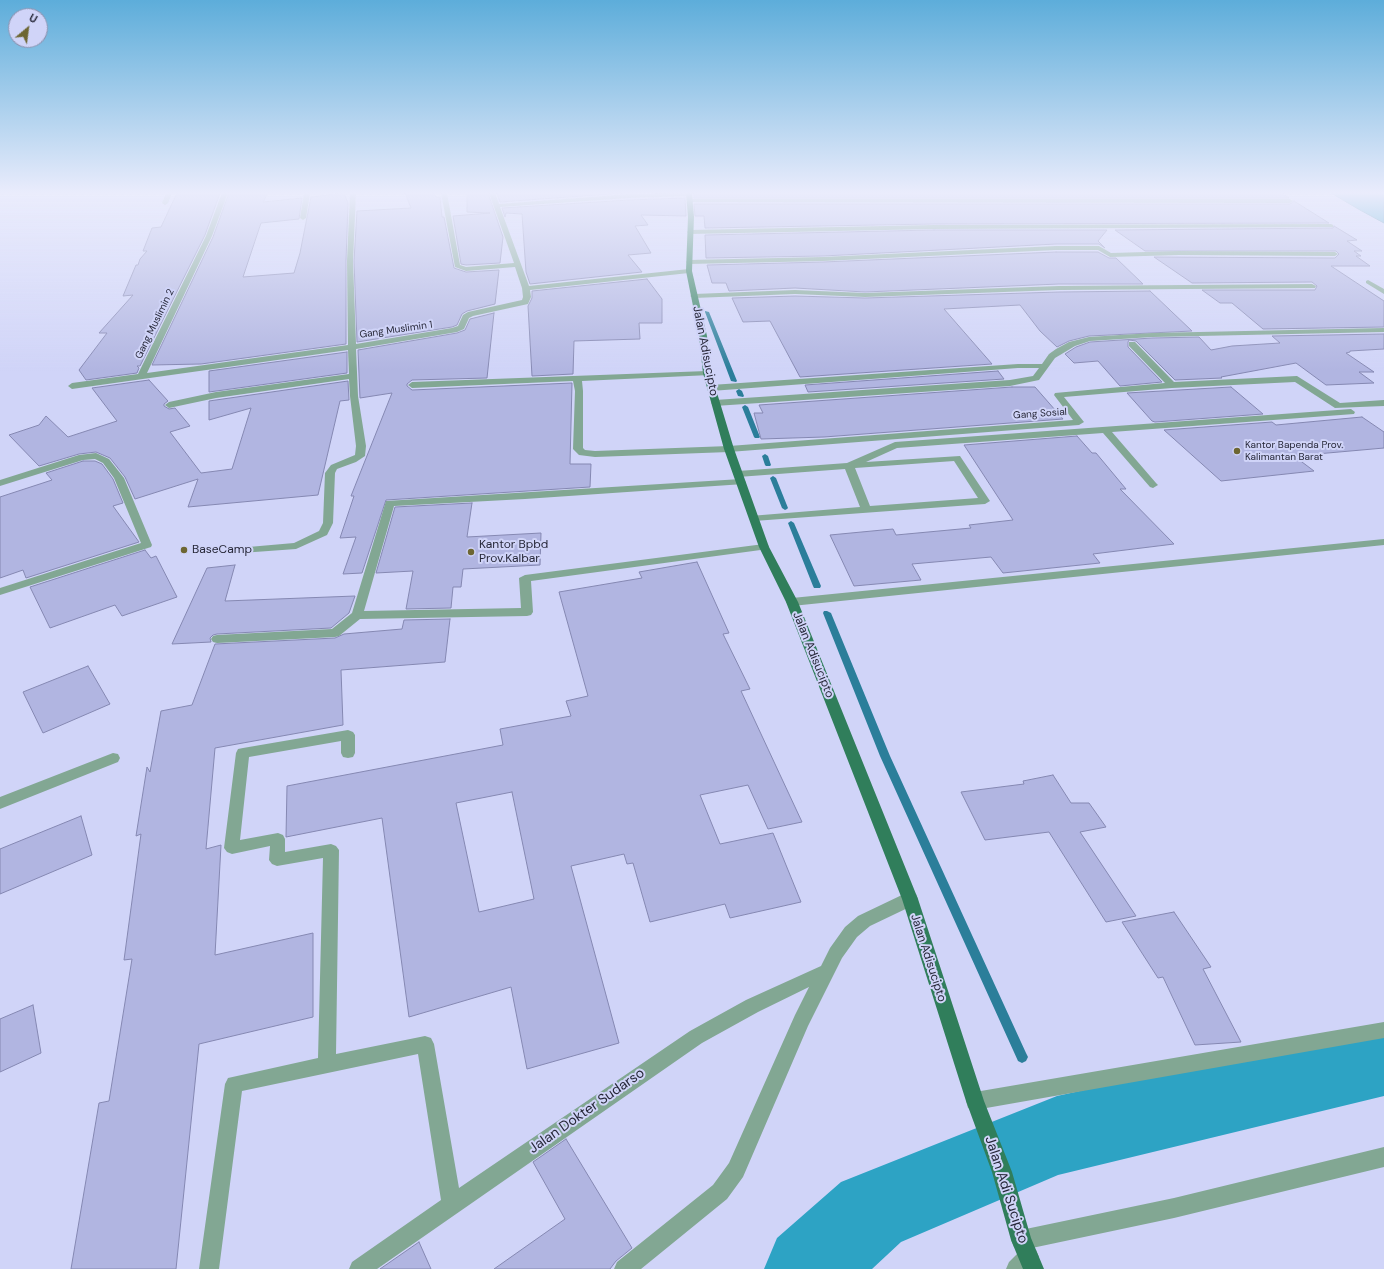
<!DOCTYPE html>
<style>
body{margin:0}
#map{position:relative;width:1384px;height:1269px;overflow:hidden;background:#d0d4f8;font-family:"DM Sans",sans-serif}
canvas{display:block}
.north{position:absolute;left:8px;top:8px;width:40px;height:40px;box-sizing:border-box;background:#d0d4f8;border:1px solid #8c8fac;border-radius:50%;rotate:29deg;font-size:11px;font-weight:700;line-height:16px;text-align:center;color:#272839}
.north::after{content:'';display:block;margin:auto;width:14px;height:18px;background:#6d6632;clip-path:polygon(50% 0,100% 100%,50% 72%,0 100%)}
</style>
<div id="map">
<canvas width="1384" height="1269"></canvas>
<div class="north">U</div>
</div>
<script>
const ctx = document.querySelector('canvas').getContext('2d');
ctx.lineJoin = 'round';
function paint(path, color) { ctx.fillStyle = color; ctx.fill(path, 'evenodd'); }
const poly = rows => new Path2D(rows.map(r => 'M' + r).join(''));
function strokePath(path, color, width, dash) { ctx.strokeStyle = color; ctx.lineWidth = width; ctx.lineCap = dash ? 'butt' : 'round'; ctx.setLineDash(dash || []); ctx.stroke(path); }
function label(font, color, halo, rows, align = 'center') {
  ctx.font = font + ' "DM Sans",sans-serif'; ctx.lineWidth = 4; ctx.setLineDash([]); ctx.textBaseline = 'middle'; ctx.strokeStyle = halo; ctx.fillStyle = color; for (const [text, x, y, turn = 0] of rows) {
    ctx.save(); ctx.translate(x, y); ctx.rotate((+turn || 0) * Math.PI / 180); ctx.textAlign = isNaN(turn) ? turn : align; if (halo) ctx.strokeText(text, 0, 0); ctx.fillText(text, 0, 0); ctx.restore();
  }
}
const water = poly([
 [1331,193,1384,193,1384,223,1360,210,1331,193]
]);
const stream = poly([
 [705,311,709,312,737,381,736,382,731,381,705,312,705,311],
 [739,389,742,391,744,396,743,397,738,396,736,391,739,389],
 [745,405,748,407,760,437,759,438,755,438,754,437,742,407,745,405],
 [765,454,768,456,771,465,770,466,766,466,765,465,762,456,765,454],
 [773,476,776,478,788,508,787,509,785,510,782,508,770,478,773,476],
 [791,521,794,523,821,586,820,588,814,588,813,586,788,523,791,521],
 [824,611,827,611,831,613,890,756,1026,1053,1028,1057,1026,1061,1022,1063,1018,1061,880,756,823,613,824,611],
 [1053,1120,1057,1122,1063,1136,1061,1140,1057,1142,1053,1140,1047,1126,1049,1122,1053,1120]
]);
const river = poly([
 [1384,1024,1384,1096,1058,1175,901,1242,872,1269,764,1269,777,1238,841,1182,1057,1096,1384,1024]
]);
const building = poly([
 [177,193,220,193,205,235,140,366,137,366,139,368,137,373,86,380,79,370,107,333,99,333,133,295,123,296,136,265,138,265,140,259,147,251,143,251,152,228,161,227,177,193],
 [229,193,268,193,263,202,302,198,299,219,261,223,243,277,294,273,300,253,311,197,344,193,348,203,346,261,346,344,201,364,152,365,213,237,229,193],
 [405,193,434,193,436,197,440,197,442,217,444,217,454,268,466,272,499,270,495,304,467,311,462,314,457,325,452,327,357,342,354,261,357,211,411,208,405,193],
 [467,193,488,193,503,237,500,263,466,265,461,264,453,216,490,213,467,212,467,193],
 [497,193,624,193,500,202,497,193],
 [694,193,1282,193,1289,198,694,198,694,193],
 [685,198,686,216,641,215,648,225,635,226,651,253,628,255,642,272,530,284,526,272,522,214,506,213,505,217,502,208,629,200,685,198],
 [1294,201,1329,223,934,224,705,228,704,216,695,216,694,204,1290,204,1294,201],
 [1334,226,1357,240,1347,241,1362,251,1354,251,1361,256,1356,256,1370,266,1331,266,1384,301,1384,327,1263,329,1232,303,1220,303,1202,290,1315,290,1317,286,1312,282,1192,283,1154,257,1335,258,1339,254,1336,251,1145,251,1115,230,1333,228,1334,226],
 [934,230,1107,230,1098,241,1105,248,1099,244,1056,244,823,256,706,258,705,235,934,230],
 [1056,252,1098,252,1109,258,1116,258,1143,284,1059,284,865,292,795,288,729,291,726,283,712,283,707,265,823,262,1056,252],
 [647,279,662,299,662,323,639,323,640,339,574,341,573,374,532,376,528,306,532,298,532,291,647,279],
 [1150,291,1192,331,1089,336,1069,341,1057,347,1040,331,1020,305,944,309,992,364,800,377,770,321,743,322,732,298,795,296,865,298,1059,292,1150,291],
 [494,313,487,378,412,380,407,384,407,386,412,390,572,383,570,464,591,464,590,487,386,500,362,573,343,574,356,537,340,538,354,496,351,496,392,393,360,398,358,350,457,333,465,330,470,319,494,313],
 [1384,334,1384,349,1350,351,1350,352,1346,353,1374,372,1359,372,1374,383,1326,385,1296,363,1221,377,1222,378,1175,380,1136,341,1129,340,1128,342,1128,347,1162,382,1120,386,1098,361,1074,363,1065,354,1076,347,1090,342,1152,338,1199,337,1211,350,1232,346,1280,343,1272,336,1384,334],
 [347,352,347,373,209,392,209,371,347,352],
 [998,371,1004,379,808,392,805,385,998,371],
 [149,380,168,401,164,404,164,406,169,409,175,408,190,426,170,432,201,473,232,469,251,408,209,420,209,401,348,381,349,400,340,401,318,495,188,507,198,479,135,499,125,477,110,458,96,452,79,454,39,466,9,435,39,425,46,416,68,437,117,421,92,388,149,380],
 [1012,387,1035,387,1063,419,824,437,761,439,754,413,763,413,759,405,1012,387],
 [1231,387,1263,414,1155,422,1152,421,1127,393,1231,387],
 [1362,417,1384,432,1384,448,1294,456,1314,471,1221,481,1164,430,1272,422,1276,425,1362,417],
 [1077,436,1092,453,1096,453,1126,489,1120,489,1174,544,1093,554,1100,563,1003,573,991,557,912,564,921,580,854,586,830,535,893,529,896,535,971,528,969,525,1013,520,964,445,1077,436],
 [83,461,95,461,102,464,113,479,123,503,113,506,139,542,26,578,23,570,0,578,0,497,52,480,46,473,83,461],
 [472,503,467,537,541,533,540,565,463,569,461,587,453,587,451,608,406,609,413,571,376,573,395,507,472,503],
 [145,550,151,558,156,556,177,597,122,616,115,605,50,628,30,587,145,550],
 [697,562,729,633,723,634,750,689,741,691,802,822,768,829,748,785,700,795,720,844,773,833,801,902,730,918,725,904,650,922,633,863,627,864,624,854,571,866,619,1043,527,1069,511,987,409,1017,382,818,286,837,287,786,503,745,500,729,571,716,566,701,588,696,559,592,642,578,639,572,697,562],
 [512,792,534,899,479,912,456,803,512,792],
 [235,565,225,601,355,596,349,613,331,628,217,634,213,635,210,638,211,642,172,644,207,568,235,565],
 [450,619,445,662,341,670,343,725,215,748,206,849,221,845,215,955,313,933,313,1017,199,1044,176,1269,71,1269,99,1103,109,1101,132,959,124,960,141,834,136,836,147,767,150,772,161,711,192,705,215,644,335,638,344,634,402,629,404,620,450,619],
 [88,666,110,704,43,733,23,692,88,666],
 [1053,775,1071,803,1089,803,1106,827,1080,832,1136,916,1106,922,1049,832,985,840,961,792,1024,784,1023,781,1053,775],
 [81,816,92,855,0,894,0,849,81,816],
 [1174,912,1211,967,1203,969,1241,1042,1195,1045,1163,977,1158,978,1122,922,1174,912],
 [33,1005,41,1053,0,1072,0,1019,33,1005],
 [566,1139,632,1248,616,1261,610,1269,494,1269,565,1219,533,1162,566,1139],
 [419,1242,431,1269,380,1269,419,1242]
]);
const minor = poly([
 [166,193,172,193,168,203,165,205,162,203,166,193],
 [222,193,228,193,212,236,147,373,348,345,347,261,350,193,356,193,353,261,356,344,452,328,458,326,463,315,468,312,522,300,523,297,522,288,515,267,466,271,455,267,441,193,447,193,460,265,466,267,514,263,489,193,495,193,499,204,629,194,691,193,691,195,689,196,629,198,500,207,529,286,689,269,692,271,689,273,530,290,531,297,528,304,473,316,469,318,464,329,457,332,356,349,358,396,366,446,365,456,356,462,337,469,335,473,333,523,327,535,296,549,241,553,237,552,236,550,237,548,294,543,319,531,323,523,325,473,331,465,355,455,356,446,350,396,349,379,216,398,169,408,165,405,169,402,216,392,349,374,348,350,72,389,68,386,72,383,138,374,206,236,222,193],
 [304,193,310,193,306,218,303,220,300,218,304,193],
 [689,199,1290,199,1293,201,1290,203,687,202,687,200,689,199],
 [1331,224,1333,225,1333,227,934,229,690,234,687,232,690,230,934,225,1331,224],
 [1056,246,1099,246,1111,253,1179,251,1335,252,1338,254,1335,256,1179,255,1110,257,1098,250,1056,250,823,261,689,264,686,262,689,260,823,257,1056,246],
 [1368,280,1384,289,1384,294,1366,283,1366,281,1368,280],
 [1312,284,1316,286,1315,288,1059,290,865,297,795,294,694,298,690,296,694,294,795,290,865,293,1059,286,1312,284],
 [1384,328,1384,332,1152,337,1090,341,1075,346,1055,358,1039,380,1010,386,715,406,711,403,715,400,1010,380,1033,376,1039,368,1018,368,711,391,707,388,711,385,1018,364,1042,364,1049,354,1056,349,1069,342,1089,337,1152,333,1384,328],
 [1129,342,1135,342,1174,382,1297,376,1340,403,1384,400,1384,406,1335,408,1295,382,1172,388,1064,397,1084,422,1079,425,729,452,595,457,579,455,573,449,575,391,573,381,412,388,408,385,412,382,707,371,711,373,710,375,582,381,583,391,583,448,585,450,595,451,729,446,1073,420,1054,395,1055,393,1165,383,1129,346,1129,342],
 [1351,409,1355,412,1354,414,1112,432,1156,483,1158,485,1153,488,1150,487,1103,433,897,448,866,462,960,456,990,501,985,504,754,521,749,518,750,516,860,507,845,469,738,477,733,474,738,471,847,463,895,442,1351,409],
 [954,461,978,498,870,506,855,468,954,461],
 [96,453,109,459,124,478,152,545,151,547,0,595,0,588,141,543,114,478,103,463,95,459,83,460,0,486,0,480,79,455,96,453],
 [741,479,746,482,744,484,525,499,394,506,364,611,521,608,519,578,525,575,764,544,768,545,769,547,768,549,531,581,533,612,531,615,527,616,360,619,339,636,335,637,217,643,213,642,211,639,213,636,217,635,332,629,352,613,386,501,741,479],
 [1384,539,1384,545,792,606,788,605,786,602,788,599,792,598,1384,539],
 [348,730,353,732,355,735,355,753,353,757,348,758,343,757,341,753,341,741,249,757,240,840,278,833,283,835,285,839,285,852,331,844,336,846,339,850,336,1054,425,1036,431,1038,434,1044,459,1188,690,1031,746,1000,821,966,830,948,845,927,858,916,904,894,910,892,916,894,918,899,916,904,870,926,857,937,842,958,808,1026,743,1177,727,1199,641,1269,614,1269,617,1262,713,1185,729,1163,795,1015,809,987,758,1012,702,1043,377,1269,349,1269,352,1262,441,1200,418,1054,242,1091,219,1269,199,1269,225,1084,228,1078,318,1058,323,858,277,866,272,864,269,860,270,846,232,854,227,852,224,848,236,753,238,749,243,748,348,730],
 [113,753,118,754,120,758,118,762,0,809,0,797,113,753],
 [1384,1022,1384,1038,975,1110,968,1108,966,1101,968,1094,975,1092,1384,1022],
 [1384,1147,1384,1167,1174,1218,1032,1248,1036,1250,1039,1257,1036,1264,1031,1269,1006,1269,1009,1262,1021,1250,1014,1247,1011,1240,1014,1233,1021,1230,1174,1198,1384,1147]
]);
const major = poly([
 [686,193,692,193,694,217,692,271,707,336,711,373,734,449,769,547,798,602,918,899,984,1101,1012,1172,1031,1238,1044,1269,1023,1269,1011,1240,992,1172,966,1101,902,899,786,602,759,547,724,449,703,373,699,336,686,271,688,217,686,193]
]);
const markers = [
 [1237,451,4,"#6d6632"],
 [184,550,4,"#6d6632"],
 [471,552,4,"#6d6632"]
];
const farStreetnames = [
 ["Gang Muslimin 2",155,324,-64],
 ["Gang Muslimin 1",396,330,-8],
 ["Gang Sosial",1040,414,-4]
];
const farPoinames = [
 ["Kantor Bapenda Prov.",1245,445],
 ["Kalimantan Barat",1245,457]
];
const streetNames = [
 ["Jalan Adisucipto",705,351,79],
 ["Jalan Adisucipto",813,655,68],
 ["Jalan Adisucipto",928,958,72]
];
const poiNames = [
 ["Kantor Bpbd",479,545],
 ["Prov.Kalbar",479,559],
 ["BaseCamp",192,550]
];
const nearStreetnames = [
 ["Jalan Dokter Sudarso",587,1111,-35],
 ["Jalan Adi Sucipto",1006,1190,72]
];
paint(water, '#2da3c4');
strokePath(water, '#2b7e9a', 1);
paint(stream, '#2b7e9a');
paint(river, '#2da3c4');
paint(building, '#b1b5e1');
strokePath(building, '#8588b2', 1);
paint(minor, '#82a793');
paint(major, '#307e5b');
const sky = ctx.createLinearGradient(0, 0, 0, 371);
sky.addColorStop(0, '#5dadda');
sky.addColorStop(0.52, '#eaecfc');
sky.addColorStop(1, '#eaecfc00');
ctx.fillStyle = sky;
ctx.fillRect(0, 0, 1384, 371);
for (const [x, y, r, color] of markers) { const dot = new Path2D(); dot.arc(x, y, r, 0, 2 * Math.PI); ctx.fillStyle = color; ctx.fill(dot); strokePath(dot, '#d0d4f8', 1.5); }
label('10px', '#272839', '#d0d4f8', farStreetnames);
label('10px', '#272839', '#d0d4f8', farPoinames, 'left');
label('12px', '#272839', '#d0d4f8', streetNames);
label('12px', '#272839', '#d0d4f8', poiNames, 'left');
label('14px', '#272839', '#d0d4f8', nearStreetnames);
</script>
